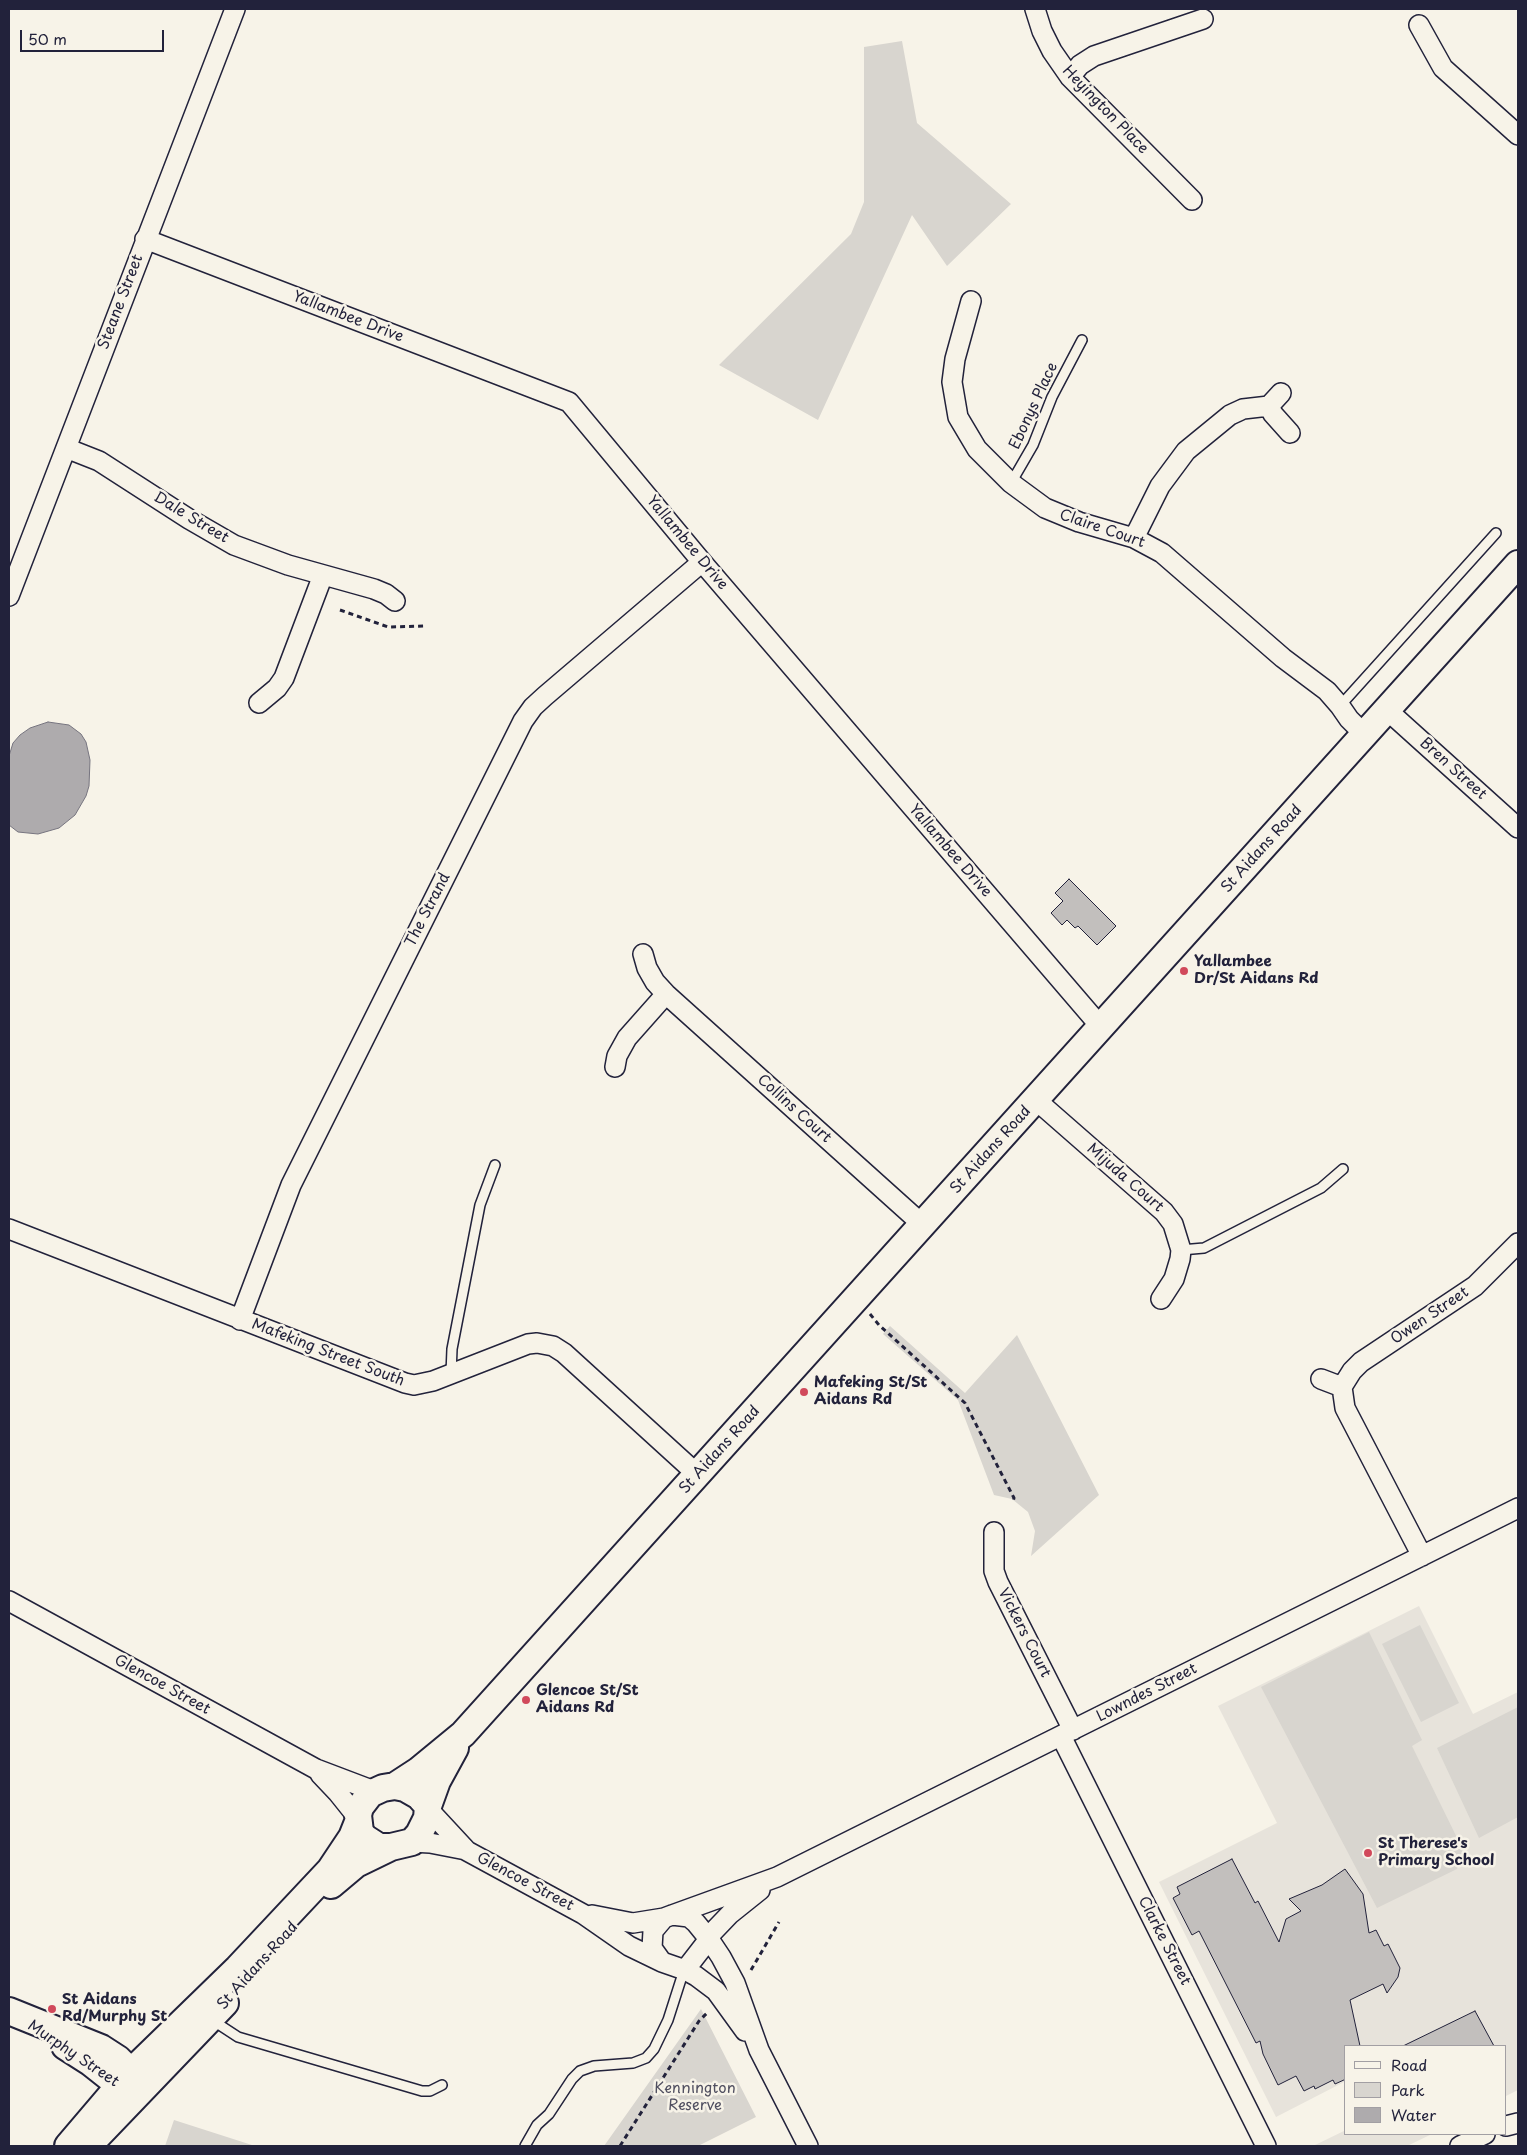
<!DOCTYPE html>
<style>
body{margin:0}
#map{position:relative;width:1527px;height:2155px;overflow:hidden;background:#f7f3e8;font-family:"Playpen Sans",sans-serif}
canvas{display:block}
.frame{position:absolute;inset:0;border:10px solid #22223b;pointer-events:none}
.legend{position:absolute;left:1344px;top:2045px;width:162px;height:90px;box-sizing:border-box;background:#f7f3e8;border:1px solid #a29fa3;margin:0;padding:6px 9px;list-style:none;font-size:15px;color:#22223b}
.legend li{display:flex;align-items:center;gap:10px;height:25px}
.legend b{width:25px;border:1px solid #a29fa3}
.scale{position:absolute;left:20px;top:30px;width:144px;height:22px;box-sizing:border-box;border:2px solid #22223b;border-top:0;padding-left:6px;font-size:15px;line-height:18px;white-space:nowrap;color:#22223b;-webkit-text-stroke:4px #f7f3e8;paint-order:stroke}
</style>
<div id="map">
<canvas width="1527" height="2155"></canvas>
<div class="frame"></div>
<ul class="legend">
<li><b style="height:6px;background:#f7f3e8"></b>Road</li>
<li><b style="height:14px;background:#d8d5cf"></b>Park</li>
<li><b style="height:14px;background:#aeabad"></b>Water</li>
</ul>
<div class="scale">50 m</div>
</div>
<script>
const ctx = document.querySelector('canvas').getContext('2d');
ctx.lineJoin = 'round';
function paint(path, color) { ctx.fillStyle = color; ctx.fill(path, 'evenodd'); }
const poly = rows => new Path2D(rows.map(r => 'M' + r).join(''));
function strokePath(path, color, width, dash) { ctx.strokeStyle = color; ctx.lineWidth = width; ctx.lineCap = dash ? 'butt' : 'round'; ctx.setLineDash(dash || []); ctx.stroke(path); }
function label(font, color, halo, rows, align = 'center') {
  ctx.font = font + ' "Playpen Sans",sans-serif'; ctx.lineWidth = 5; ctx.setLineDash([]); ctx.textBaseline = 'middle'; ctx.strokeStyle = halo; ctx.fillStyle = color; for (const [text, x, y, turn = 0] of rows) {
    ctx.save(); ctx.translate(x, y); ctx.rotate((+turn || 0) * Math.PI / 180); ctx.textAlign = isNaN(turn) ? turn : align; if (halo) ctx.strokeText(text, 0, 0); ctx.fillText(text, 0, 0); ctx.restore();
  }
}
const built = poly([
 [1419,1606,1473,1714,1518,1692,1518,2090,1506,2096,1506,2046,1346,2046,1346,2081,1276,2117,1159,1882,1277,1823,1218,1706],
 [1346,2130,1346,2134,1432,2134,1407,2146,1313,2146]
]);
const green = poly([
 [902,41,917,123,1011,204,947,266,912,215,818,420,719,365,851,234,864,202,864,47],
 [890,1326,965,1393,1017,1335,1099,1495,1031,1556,1035,1531,1028,1512,1012,1499,994,1495,958,1400,883,1334],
 [1420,1625,1459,1703,1421,1722,1382,1644],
 [1369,1632,1422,1740,1412,1746,1463,1850,1457,1869,1377,1908,1261,1687],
 [1518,1707,1518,1817,1479,1838,1437,1748],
 [701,2009,756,2117,698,2146,604,2146],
 [174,2120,255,2146,165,2146]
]);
const water = poly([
 [48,722,69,725,81,734,86,742,90,760,89,786,86,796,75,815,59,828,38,834,18,832,9,825,9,756,13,743,20,735,30,728,48,722]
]);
const building = poly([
 [1069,879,1116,926,1097,945,1078,926,1075,928,1067,920,1062,925,1051,913,1063,901,1055,893,1069,879],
 [1232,1859,1255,1903,1258,1901,1279,1942,1286,1919,1301,1911,1289,1899,1322,1885,1345,1869,1363,1894,1369,1933,1376,1930,1384,1946,1388,1944,1400,1968,1398,1977,1387,1993,1383,1984,1350,2000,1360,2046,1346,2046,1346,2079,1335,2084,1333,2080,1315,2089,1314,2086,1304,2091,1296,2076,1278,2085,1263,2054,1260,2041,1256,2043,1199,1931,1192,1935,1173,1898,1180,1894,1177,1887,1232,1859],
 [1475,2011,1494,2046,1403,2046,1475,2011]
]);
const path = poly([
 [340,610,388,627,424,626],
 [870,1314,879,1325,965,1403,1014,1498,1013,1502],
 [751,1970,779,1922],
 [620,2146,699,2021,709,2011]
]);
const lane = poly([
 [1011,483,1033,445,1052,397,1082,340],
 [1340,706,1496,533],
 [1181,1250,1204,1248,1321,1188,1343,1169],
 [451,1374,452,1349,480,1205,495,1165],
 [212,2020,238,2037,422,2091,430,2091,442,2085],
 [525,2146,537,2125,549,2114,572,2079,580,2071,594,2066,633,2063,646,2058,654,2049,668,2020,684,1970]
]);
const street = poly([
 [1035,9,1042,31,1052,51,1070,77,1192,200],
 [1419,25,1443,68,1518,135],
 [1070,77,1080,65,1094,56,1203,19],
 [145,239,569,402,702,562,1101,1027],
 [971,301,955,359,952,382,958,417,977,449,1011,483,1045,508,1079,522,1134,538,1162,553,1283,658,1327,691,1340,706,1349,719,1365,735],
 [1269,406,1273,414,1290,433],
 [66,448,99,461,189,519,234,545,288,565,374,589,386,594,395,601],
 [1134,538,1160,486,1186,451,1230,415,1243,409,1269,406,1281,393],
 [9,596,235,9],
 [259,703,277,688,284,678,323,575],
 [1387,710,1518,828],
 [643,954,647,968,655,982,666,994,923,1225],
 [615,1067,617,1056,627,1038,666,994],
 [1036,1100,1164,1212,1173,1224,1181,1250,1180,1259,1174,1279,1161,1299],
 [9,1229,405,1383,414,1385,433,1381,528,1344,537,1343,553,1346,564,1353,698,1475],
 [240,1320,291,1185,523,721,533,707,545,696,702,562],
 [1321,1379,1342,1387],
 [994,1532,994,1571,998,1582,1073,1730],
 [1422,1556,1345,1408,1342,1387,1352,1371,1361,1362,1475,1286,1518,1243],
 [9,1601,316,1769,374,1791],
 [1061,1736,1266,2146],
 [320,1774,338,1793,358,1818],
 [429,1810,467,1851,583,1914,629,1946,662,1962],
 [412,1842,430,1843,466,1850],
 [592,1915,633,1923,664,1918],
 [672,1915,777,1877,1518,1508],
 [672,1915,689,1917,696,1923,709,1939,685,1970,662,1962,652,1948,653,1931,664,1918,672,1915],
 [708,1937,730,1914,760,1890],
 [709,1939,721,1957,735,1983,759,2050,808,2146],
 [685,1970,696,1976,716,1991,745,2031],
 [1506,2126,1518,2123],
 [1460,2146,1485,2134]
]);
const secondary = poly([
 [395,1786,418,1771,463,1734,1518,564],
 [395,1786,405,1788,419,1796,428,1806,427,1818,419,1834,412,1842,391,1847,379,1847,365,1838,360,1832,358,1815,360,1807,370,1794,383,1788,395,1786],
 [428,1806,437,1781,455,1748],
 [331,1885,356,1864,391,1847],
 [9,2011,101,2048,118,2059,143,2084],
 [65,2046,90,2062,133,2096],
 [68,2146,131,2072,238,1968,330,1870,352,1837,358,1822],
 [88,2146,225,2003]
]);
const markers = [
 [1184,971,5,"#d1495b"],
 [804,1392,5,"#d1495b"],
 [526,1700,5,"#d1495b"],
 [1368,1853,5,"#d1495b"],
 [52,2009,5,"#d1495b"]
];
const streetNames = [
 ["Heyington Place",1105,110,46],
 ["Steane Street",121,302,-69],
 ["Yallambee Drive",348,317,21],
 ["Ebonys Place",1034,406,-65],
 ["Dale Street",191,518,31],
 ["Claire Court",1102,529,19],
 ["Yallambee Drive",687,543,50],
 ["Bren Street",1453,769,42],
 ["St Aidans Road",1262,849,-48],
 ["Yallambee Drive",950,851,49],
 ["The Strand",428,910,-63],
 ["Collins Court",794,1109,42],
 ["St Aidans Road",991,1150,-48],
 ["Mijuda Court",1125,1178,41],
 ["Owen Street",1430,1316,-34],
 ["Mafeking Street South",328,1353,21],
 ["St Aidans Road",720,1450,-48],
 ["Vickers Court",1024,1633,63],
 ["Glencoe Street",162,1685,29],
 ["Lowndes Street",1147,1693,-27],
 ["Glencoe Street",525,1882,28],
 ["Clarke Street",1164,1941,63],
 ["St Aidans Road",258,1966,-48],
 ["Murphy Street",73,2054,34]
];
const poiNames = [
 ["Yallambee",1194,962],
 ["Dr/St Aidans Rd",1194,979],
 ["Mafeking St/St",814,1383],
 ["Aidans Rd",814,1400],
 ["Glencoe St/St",536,1691],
 ["Aidans Rd",536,1708],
 ["St Therese's",1378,1844],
 ["Primary School",1378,1861],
 ["St Aidans",62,2000],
 ["Rd/Murphy St",62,2017]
];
const parkNames = [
 ["Kennington",695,2089],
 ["Reserve",695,2106]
];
paint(built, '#e7e3db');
paint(green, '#d8d5cf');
paint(water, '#aeabad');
strokePath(water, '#76747f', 1);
paint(building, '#c2bfbd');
strokePath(building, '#22223b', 1);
strokePath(lane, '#22223b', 12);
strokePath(street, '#22223b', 22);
strokePath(secondary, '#22223b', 30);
strokePath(path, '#22223b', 3, [5, 4]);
strokePath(lane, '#f7f3e8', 9);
strokePath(street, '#f7f3e8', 19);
strokePath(secondary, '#f7f3e8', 26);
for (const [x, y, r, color] of markers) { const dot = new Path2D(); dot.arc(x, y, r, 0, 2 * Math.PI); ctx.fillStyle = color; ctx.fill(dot); strokePath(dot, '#f7f3e8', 2); }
label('15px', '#22223b', '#f7f3e8', streetNames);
label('bold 15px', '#22223b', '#f7f3e8', poiNames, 'left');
label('15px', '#504f60', '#f7f3e8', parkNames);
</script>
